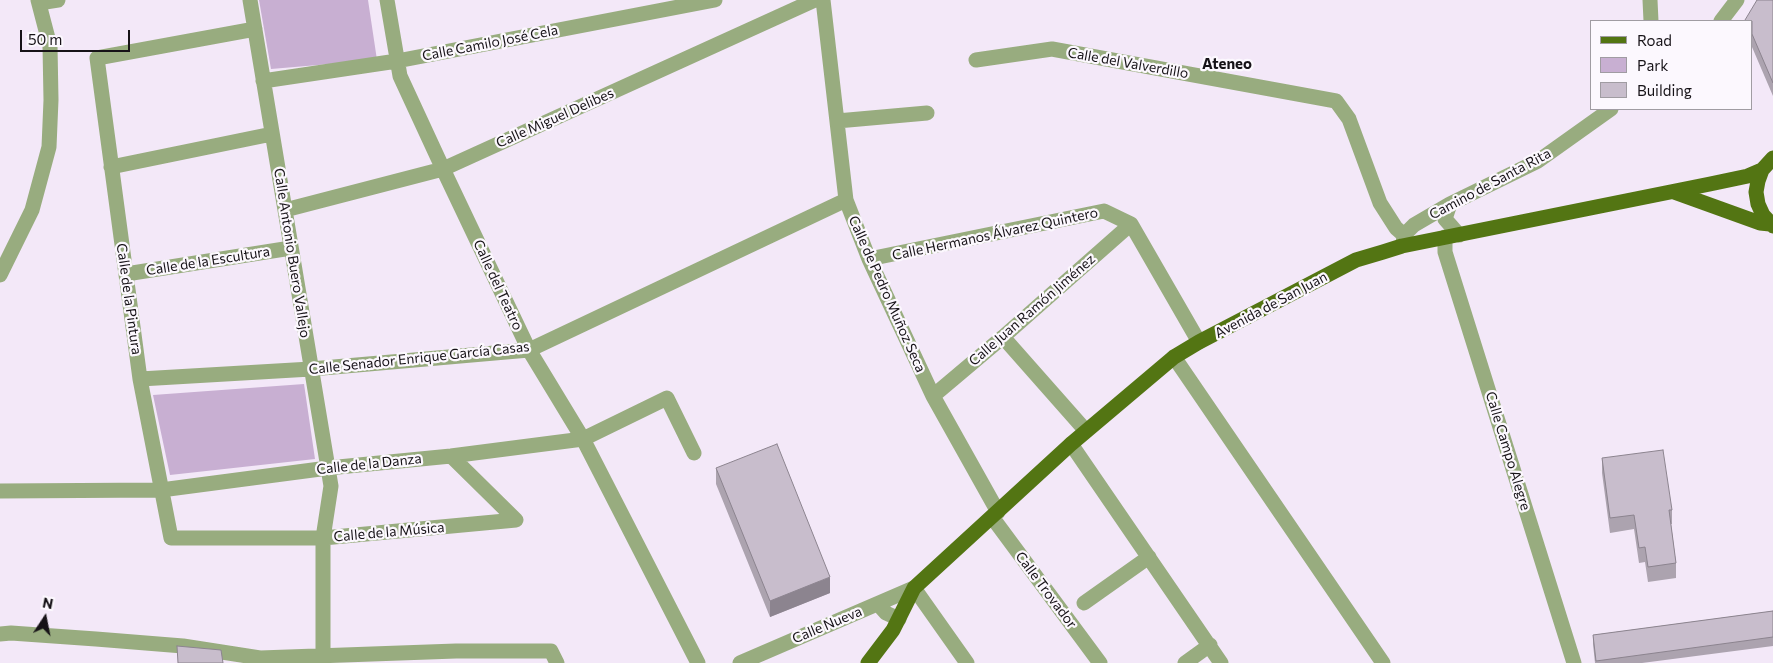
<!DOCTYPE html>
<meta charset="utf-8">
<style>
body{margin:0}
#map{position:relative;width:1773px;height:663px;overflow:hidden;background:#f3e8f8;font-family:Commissioner,sans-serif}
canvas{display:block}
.legend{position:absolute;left:1590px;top:20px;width:162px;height:90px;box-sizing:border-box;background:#fcf8fe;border:1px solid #a09ca2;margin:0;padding:6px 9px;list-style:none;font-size:15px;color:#161217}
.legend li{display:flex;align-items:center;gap:10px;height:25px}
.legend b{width:25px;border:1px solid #a09ca2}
.north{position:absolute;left:20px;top:593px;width:50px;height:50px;-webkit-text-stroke:4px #fcf8fe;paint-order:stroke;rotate:11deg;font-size:14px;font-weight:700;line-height:20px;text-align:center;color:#161217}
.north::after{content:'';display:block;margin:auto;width:18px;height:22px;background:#161217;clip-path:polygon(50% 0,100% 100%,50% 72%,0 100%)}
.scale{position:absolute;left:20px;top:30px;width:110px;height:22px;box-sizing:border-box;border:2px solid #161217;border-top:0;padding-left:6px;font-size:15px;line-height:18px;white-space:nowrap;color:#161217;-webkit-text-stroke:4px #fcf8fe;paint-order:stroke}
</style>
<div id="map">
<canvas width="1773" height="663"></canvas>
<ul class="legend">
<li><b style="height:6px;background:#537513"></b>Road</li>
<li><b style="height:14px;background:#c8afd2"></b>Park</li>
<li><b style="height:14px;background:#c8bdcc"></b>Building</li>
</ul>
<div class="north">N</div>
<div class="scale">50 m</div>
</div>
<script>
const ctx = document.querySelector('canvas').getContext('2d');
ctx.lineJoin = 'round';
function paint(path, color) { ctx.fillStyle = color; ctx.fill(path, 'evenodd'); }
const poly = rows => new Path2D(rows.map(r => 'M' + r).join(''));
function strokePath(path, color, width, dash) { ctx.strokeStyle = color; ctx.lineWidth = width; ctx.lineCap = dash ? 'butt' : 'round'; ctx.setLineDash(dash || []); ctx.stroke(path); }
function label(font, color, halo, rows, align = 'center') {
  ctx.font = font + ' Commissioner,sans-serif'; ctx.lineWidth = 4.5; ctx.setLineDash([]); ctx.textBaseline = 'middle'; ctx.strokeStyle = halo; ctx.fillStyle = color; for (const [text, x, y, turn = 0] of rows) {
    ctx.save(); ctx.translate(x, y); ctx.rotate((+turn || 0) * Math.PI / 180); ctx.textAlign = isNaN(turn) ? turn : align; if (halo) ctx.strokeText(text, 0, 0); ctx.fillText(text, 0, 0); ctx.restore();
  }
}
const green = poly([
 [259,0,368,0,377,60,271,69],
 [304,384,315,459,170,475,153,395]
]);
const minor = poly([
 [250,0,331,486,323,538,323,656],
 [387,0,400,76,443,169,529,350,583,439,698,663],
 [823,0,846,200,869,259,933,396,998,512],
 [1650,0,1651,21],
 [39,3,58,0],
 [1721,21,1737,0],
 [255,29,97,58,140,379,171,538,323,538,516,520,451,456],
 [976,60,1052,49,1336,101,1349,119,1380,203,1396,228,1404,235],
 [263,81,397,61,715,0],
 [837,121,927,113],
 [111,167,272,134],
 [1450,204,1445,219,1459,235],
 [285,210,443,169,815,0],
 [1445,237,1445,252,1574,663],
 [1403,245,1404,235,1414,225,1450,204,1538,161,1611,109],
 [869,259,1104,211,1131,224,1199,342],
 [126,274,291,248],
 [0,275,32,210,49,147,51,100,50,46,38,0],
 [1003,337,1086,431],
 [1174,357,1383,663],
 [140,379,311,369,529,350,846,200],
 [933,396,1003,337,1131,224],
 [1071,444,1221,663],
 [0,491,161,490,328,468,451,456,583,439,667,398,694,453],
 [992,517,1100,663],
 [1084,603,1149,557],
 [878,604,886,613,899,619],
 [0,634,11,633,96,639,183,646,260,658,456,651,551,651,557,663],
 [740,663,914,588,967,663],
 [1185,663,1210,645]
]);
const major = poly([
 [1773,158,1762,170,1758,181,1756,192,1758,204,1763,215,1773,226],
 [1674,192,1760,223,1770,224],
 [868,663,893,630,914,588,1071,444,1174,357,1199,342,1356,260,1383,252,1402,246,1710,184,1748,176,1762,170]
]);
const wall = poly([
 [1773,0,1773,96,1752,47,1752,21,1745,21,1745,20],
 [1602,458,1672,510,1672,524,1671,524,1676,563,1676,578,1648,582,1645,562,1639,563,1634,529,1610,533,1602,473],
 [716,468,830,593,770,617,716,484],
 [1773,611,1773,646,1642,663,1595,663,1593,644,1593,635]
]);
const shadedWall = poly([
 [830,577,830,593,770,617,770,601]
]);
const building = poly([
 [1757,0,1773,0,1773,83,1752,34,1752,21,1746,21,1745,20,1757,0],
 [777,444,830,577,770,601,716,468,777,444],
 [1663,450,1672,510,1669,510,1676,563,1648,567,1645,547,1639,548,1634,515,1610,518,1602,458,1663,450],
 [1773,611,1773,637,1596,661,1593,635,1773,611],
 [177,646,221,650,223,663,178,663,177,646]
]);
const streetNames = [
 ["Calle Camilo José Cela",490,43,-11],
 ["Calle del Valverdillo",1128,63,10],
 ["Calle Miguel Delibes",555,118,-24],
 ["Camino de Santa Rita",1490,184,-28],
 ["Calle Hermanos Álvarez Quintero",995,234,-12],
 ["Calle Antonio Buero Vallejo",292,253,81],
 ["Calle de la Escultura",208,261,-9],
 ["Calle del Teatro",498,285,65],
 ["Calle de Pedro Muñoz Seca",887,294,66],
 ["Calle de la Pintura",129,299,82],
 ["Avenida de San Juan",1271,305,-28],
 ["Calle Juan Ramón Jiménez",1032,310,-41],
 ["Calle Senador Enrique García Casas",419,358,-6],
 ["Calle Campo Alegre",1508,451,73],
 ["Calle de la Danza",369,464,-6],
 ["Calle de la Música",389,532,-5],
 ["Calle Trovador",1046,590,53],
 ["Calle Nueva",827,625,-23]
];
const neighbourhoodNames = [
 ["Ateneo",1227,64]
];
paint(green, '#c8afd2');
strokePath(minor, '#98ac7f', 15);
strokePath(major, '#537513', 15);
paint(wall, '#aca3af');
paint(shadedWall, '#8c848f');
paint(building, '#c8bdcc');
strokePath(building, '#8c848f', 1);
label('14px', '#161217', '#fcf8fe', streetNames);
label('bold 15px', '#161217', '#fcf8fe', neighbourhoodNames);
</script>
